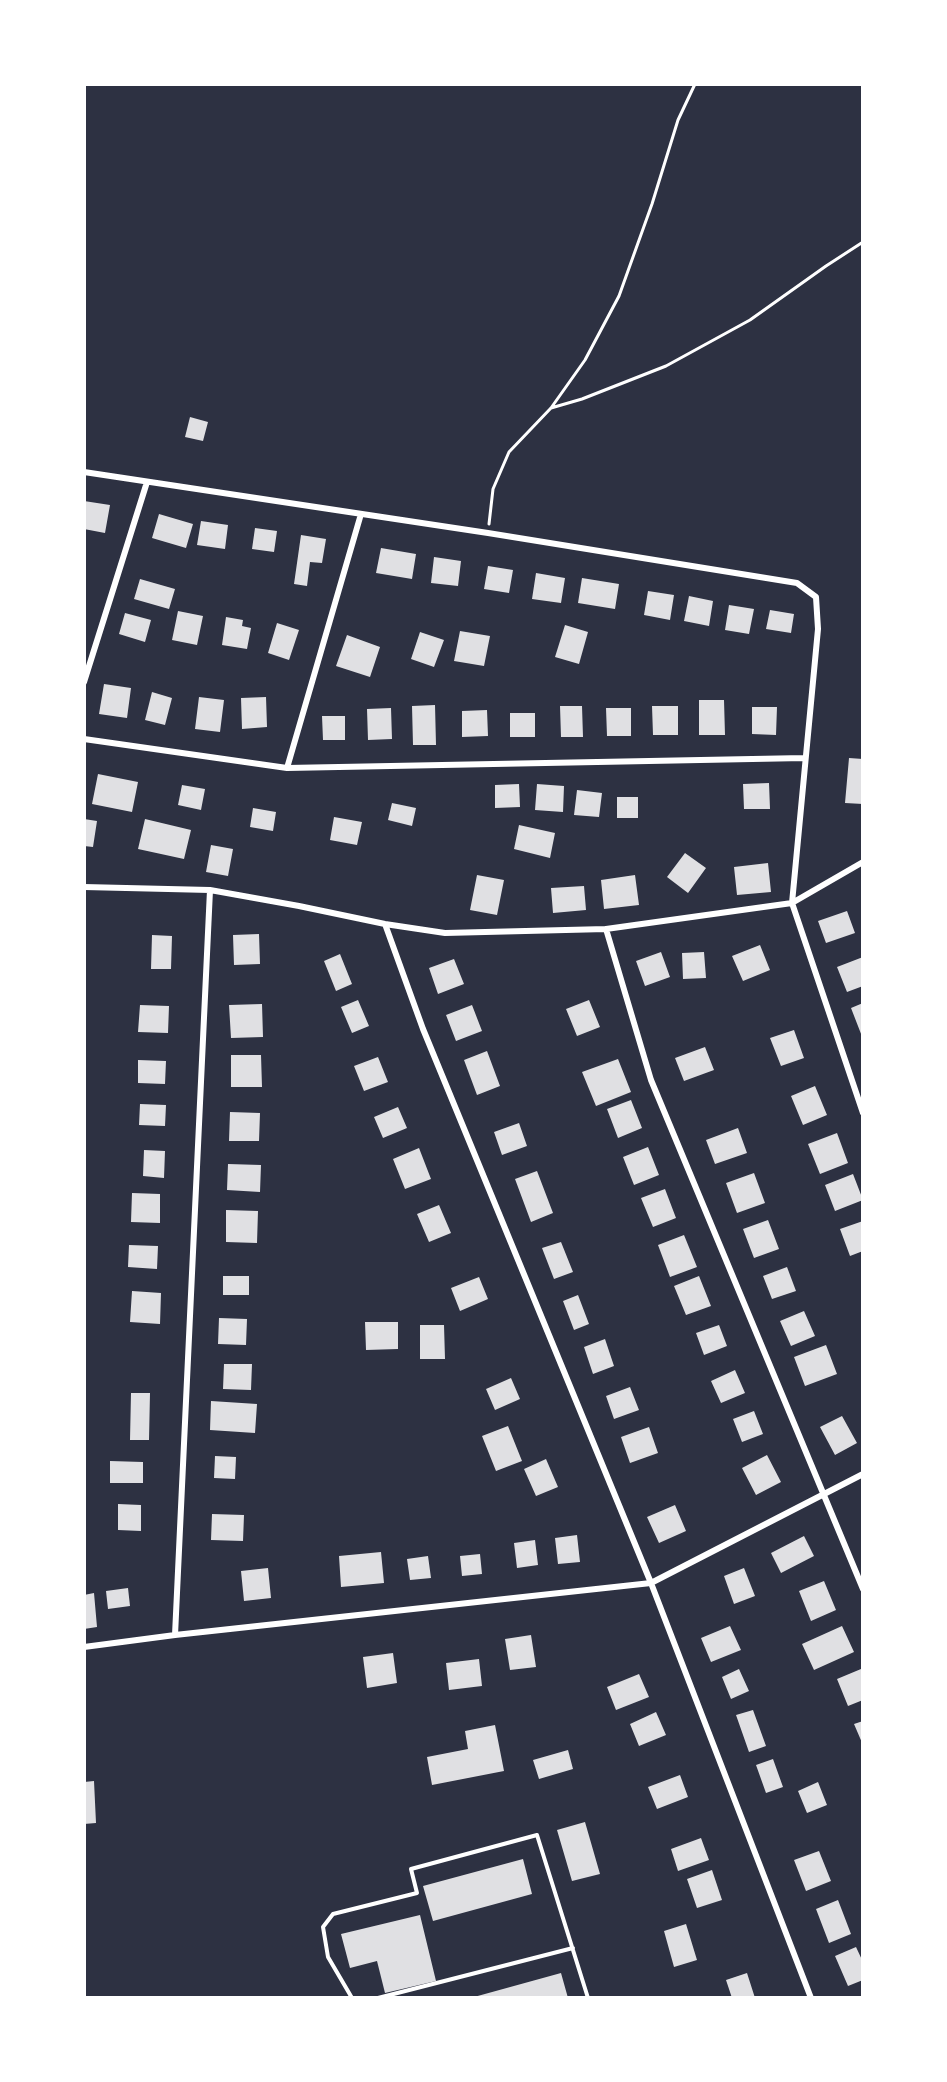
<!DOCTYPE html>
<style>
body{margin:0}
#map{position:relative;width:947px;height:2082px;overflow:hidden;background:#2d3142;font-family:"PT Serif",serif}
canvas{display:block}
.frame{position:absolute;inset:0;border:86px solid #fff;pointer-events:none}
</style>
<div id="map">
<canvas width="947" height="2082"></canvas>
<div class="frame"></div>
</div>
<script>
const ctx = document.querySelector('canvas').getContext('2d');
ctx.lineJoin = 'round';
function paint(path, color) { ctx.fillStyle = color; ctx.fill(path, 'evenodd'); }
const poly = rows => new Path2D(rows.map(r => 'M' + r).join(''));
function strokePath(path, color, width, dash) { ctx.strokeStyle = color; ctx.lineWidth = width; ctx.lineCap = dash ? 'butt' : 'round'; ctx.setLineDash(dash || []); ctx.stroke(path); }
const building = poly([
 [190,417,208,422,203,441,185,437],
 [84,501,110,505,105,533,84,529],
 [159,514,193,524,186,548,152,538],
 [201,521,228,525,225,549,197,545],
 [255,528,277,531,274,552,252,549],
 [301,535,326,539,322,563,310,562,307,586,294,584],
 [381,548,416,554,412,579,376,573],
 [434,557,461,561,458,586,431,583],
 [488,566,513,570,509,593,484,589],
 [536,573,565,578,561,603,532,599],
 [582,578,619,584,615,609,578,603],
 [140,579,175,589,169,609,134,599],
 [648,591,674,595,670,620,644,615],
 [689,596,713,601,709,626,684,621],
 [729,605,754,609,749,634,725,630],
 [770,610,794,614,791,633,766,629],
 [178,611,203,616,197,645,172,640],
 [125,613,151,620,145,642,119,634],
 [226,617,243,620,242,626,251,628,247,649,222,645],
 [277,623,299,630,289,660,268,653],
 [565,625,588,632,579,664,555,657],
 [460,631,490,636,484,666,454,661],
 [420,632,444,640,434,667,411,659],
 [347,635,380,647,370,677,336,666],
 [104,684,131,688,127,718,99,714],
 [152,692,172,698,165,725,145,720],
 [199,697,224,700,220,732,195,729],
 [266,697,267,727,242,729,241,698],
 [699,700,724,700,725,735,699,735],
 [435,705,436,745,413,745,412,706],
 [560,706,582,706,583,737,561,737],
 [652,706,678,706,678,735,653,735],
 [752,707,777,707,776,735,752,734],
 [391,708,392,739,368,740,367,709],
 [606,708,631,708,631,736,607,736],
 [487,710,488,736,462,737,462,711],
 [510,713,535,713,535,737,510,737],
 [322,716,345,716,345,740,323,740],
 [849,758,863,759,863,804,845,803],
 [98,774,138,782,132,812,92,804],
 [769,783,770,809,744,809,743,784],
 [519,784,520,807,495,808,495,785],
 [537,784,564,786,563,812,535,810],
 [182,785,205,789,201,810,178,805],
 [577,790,602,793,599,817,574,815],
 [617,797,638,797,638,818,617,818],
 [392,803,416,808,412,826,388,820],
 [253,808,276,812,273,831,250,827],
 [334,817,362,822,357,845,330,840],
 [84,819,97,821,93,847,84,846],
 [145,819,191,830,184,859,138,849],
 [519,825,555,833,550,858,514,849],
 [211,845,233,849,228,876,206,872],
 [685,853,706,868,688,893,667,877],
 [768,863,771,892,737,895,734,867],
 [477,875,504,880,497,915,470,910],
 [635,875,639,905,604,909,601,880],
 [584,886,586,910,553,913,551,888],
 [847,911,855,933,826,943,818,921],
 [259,934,260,964,234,965,233,935],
 [152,935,172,936,171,969,151,969],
 [760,945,770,970,743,981,732,956],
 [661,952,670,977,645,986,636,961],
 [704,952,706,978,683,979,682,953],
 [340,954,352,984,336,991,324,961],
 [863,957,863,986,847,992,837,967],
 [454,959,464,984,438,994,429,968],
 [358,1000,369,1026,352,1033,341,1007],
 [589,1000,600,1027,577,1036,566,1009],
 [863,1003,863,1039,851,1008],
 [262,1004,263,1037,231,1038,229,1005],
 [140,1005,169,1006,168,1033,138,1032],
 [472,1005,482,1031,456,1041,446,1015],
 [794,1030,804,1058,781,1066,770,1038],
 [705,1047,714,1070,684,1081,675,1058],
 [487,1051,500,1086,477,1095,464,1060],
 [231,1055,261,1055,262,1087,231,1087],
 [378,1057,388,1082,364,1091,354,1066],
 [618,1059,631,1092,596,1106,582,1072],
 [138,1060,166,1061,165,1084,138,1083],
 [815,1086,827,1115,803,1125,791,1096],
 [631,1100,642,1128,618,1138,607,1109],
 [140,1104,166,1105,165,1126,139,1125],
 [398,1107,407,1128,383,1138,374,1117],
 [230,1112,260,1113,259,1141,229,1141],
 [519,1123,527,1146,502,1155,494,1132],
 [738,1128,747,1153,715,1164,706,1140],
 [837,1133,848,1163,820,1174,808,1144],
 [648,1147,659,1175,634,1185,623,1157],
 [419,1148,431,1179,405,1189,393,1159],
 [144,1150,165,1151,164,1178,143,1176],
 [228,1164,261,1165,260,1192,227,1190],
 [537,1171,553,1213,531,1222,515,1179],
 [754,1173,765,1203,737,1213,726,1183],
 [853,1174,863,1200,835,1211,825,1185],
 [665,1189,676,1218,653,1227,641,1198],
 [132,1193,160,1194,160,1223,131,1222],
 [439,1205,451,1233,429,1242,417,1214],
 [226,1210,258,1211,257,1243,226,1242],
 [768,1220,779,1249,754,1258,743,1229],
 [863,1221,863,1251,850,1256,840,1229],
 [684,1235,697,1267,670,1277,658,1245],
 [561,1242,573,1272,554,1279,542,1248],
 [129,1245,158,1246,157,1269,128,1267],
 [787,1267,796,1291,772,1299,763,1276],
 [223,1276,249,1276,249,1295,223,1295],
 [699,1276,711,1306,686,1315,674,1286],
 [479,1277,488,1299,460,1311,451,1288],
 [132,1291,161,1293,160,1324,130,1322],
 [578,1295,589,1324,574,1330,563,1301],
 [804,1311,815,1336,791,1346,780,1321],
 [219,1318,247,1319,246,1345,218,1344],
 [365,1322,398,1322,398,1349,366,1350],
 [420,1325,444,1325,445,1359,420,1359],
 [719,1325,727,1346,704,1355,696,1333],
 [605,1339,614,1366,593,1374,584,1347],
 [826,1345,837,1374,805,1386,794,1357],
 [224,1364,252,1364,251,1390,223,1389],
 [735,1370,745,1393,721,1403,711,1381],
 [511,1378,520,1399,495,1410,486,1389],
 [630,1387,639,1410,614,1419,606,1396],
 [131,1393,150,1393,149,1440,130,1440],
 [211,1401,257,1404,255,1433,210,1430],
 [754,1411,763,1434,742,1442,733,1419],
 [842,1416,857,1443,835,1455,820,1427],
 [508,1426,522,1461,496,1471,482,1436],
 [649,1427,658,1453,630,1463,621,1437],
 [767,1455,781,1482,756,1495,742,1468],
 [215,1456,236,1457,235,1479,214,1478],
 [546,1459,558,1487,536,1496,524,1469],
 [110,1461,143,1462,143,1483,110,1483],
 [118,1504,141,1505,141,1531,118,1530],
 [675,1505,686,1531,659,1543,647,1517],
 [212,1514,244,1515,243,1541,211,1540],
 [577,1535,580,1562,558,1564,555,1538],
 [804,1536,814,1556,781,1573,771,1553],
 [535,1540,538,1565,517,1568,514,1543],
 [381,1552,384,1583,341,1587,339,1556],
 [480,1554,482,1574,462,1576,460,1556],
 [428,1556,431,1578,410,1580,407,1559],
 [268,1568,271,1598,244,1601,241,1571],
 [744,1568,755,1596,734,1604,724,1576],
 [824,1581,836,1610,811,1621,799,1591],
 [128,1588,130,1606,108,1609,106,1591],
 [94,1593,97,1627,84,1629,84,1595],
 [730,1626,741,1650,711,1662,701,1638],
 [842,1626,854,1652,814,1670,802,1644],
 [531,1635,536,1667,510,1670,505,1639],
 [393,1653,397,1683,367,1688,363,1657],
 [479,1659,482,1686,449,1690,446,1663],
 [739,1669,749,1691,731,1699,722,1677],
 [861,1669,863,1675,863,1700,848,1706,837,1679],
 [639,1674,649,1697,616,1710,607,1687],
 [753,1710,766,1746,749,1752,736,1715],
 [656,1712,666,1735,639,1746,630,1724],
 [863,1721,863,1745,854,1724],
 [495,1725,504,1771,432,1785,427,1757,468,1749,465,1731],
 [568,1750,573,1769,539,1779,533,1760],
 [773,1759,783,1787,766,1793,756,1765],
 [680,1775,688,1797,657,1809,648,1787],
 [94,1781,96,1823,84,1824,84,1782],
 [818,1782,827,1805,807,1813,798,1791],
 [585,1822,600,1874,572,1881,557,1830],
 [701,1838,709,1860,678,1871,671,1849],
 [819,1851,831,1881,806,1891,794,1860],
 [523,1859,532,1894,433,1921,423,1886],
 [712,1870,722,1900,697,1908,687,1879],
 [838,1900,851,1934,829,1943,816,1909],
 [420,1915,436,1981,385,1993,377,1961,350,1968,341,1934],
 [686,1924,697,1960,674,1967,664,1931],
 [856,1947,863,1962,863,1980,848,1986,835,1956],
 [561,1973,568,1998,475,1998,474,1997],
 [747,1973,755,1998,732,1998,726,1980]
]);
const path = poly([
 [551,408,582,399,666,366,750,320,826,266,863,242],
 [489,524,493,489,509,452,551,408,585,360,619,296,652,204,678,120,695,84]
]);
const service = poly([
 [352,1998,328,1957,323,1927,333,1914,417,1893,411,1869,537,1835,588,1998],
 [378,1998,573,1948]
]);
const minor = poly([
 [84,472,488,533,797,583,816,597,818,629,792,903,863,1113],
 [84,682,147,482],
 [84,739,287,768,804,758],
 [287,768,361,514],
 [84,887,210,890,299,906,385,924,445,933,606,929,792,903,863,862],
 [385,924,423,1029,651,1583,811,1998],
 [606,929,651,1080,863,1589],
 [175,1635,210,890],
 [84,1647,175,1635,651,1583,863,1474]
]);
paint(building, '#e0e0e3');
strokePath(path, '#fff', 3);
strokePath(service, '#fff', 4);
strokePath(minor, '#fff', 6);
</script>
